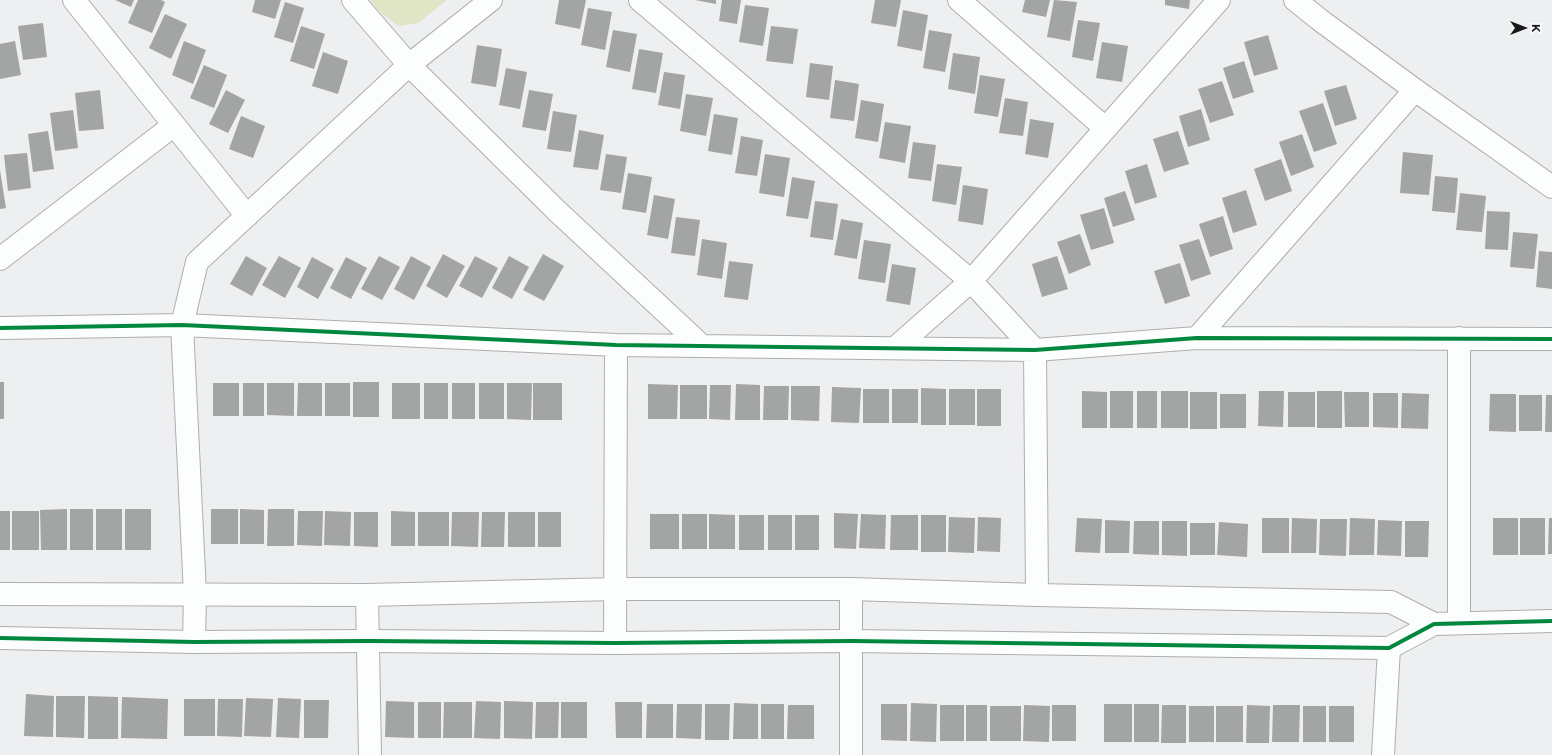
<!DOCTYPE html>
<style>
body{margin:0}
#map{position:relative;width:1552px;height:755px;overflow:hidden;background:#eeeff0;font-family:Montserrat,sans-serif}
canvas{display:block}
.north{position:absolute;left:1504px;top:8px;width:40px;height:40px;-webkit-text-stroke:3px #fafcff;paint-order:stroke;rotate:90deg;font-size:11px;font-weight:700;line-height:16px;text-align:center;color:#171819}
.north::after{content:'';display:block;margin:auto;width:14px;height:18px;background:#171819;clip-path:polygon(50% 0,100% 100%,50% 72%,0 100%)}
</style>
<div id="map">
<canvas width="1552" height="755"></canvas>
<div class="north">K</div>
</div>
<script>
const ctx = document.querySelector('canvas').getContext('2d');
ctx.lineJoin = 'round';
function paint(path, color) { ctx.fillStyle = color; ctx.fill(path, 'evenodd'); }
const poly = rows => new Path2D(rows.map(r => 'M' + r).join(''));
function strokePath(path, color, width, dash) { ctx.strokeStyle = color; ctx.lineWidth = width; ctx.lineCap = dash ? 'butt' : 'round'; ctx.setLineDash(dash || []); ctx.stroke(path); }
const green = poly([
 [370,0,447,0,418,23,399,26,382,14]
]);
const building = poly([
 [115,0,134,0,131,7],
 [138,0,161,0,165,2,152,33,128,23],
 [255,0,281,0,275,19,252,12],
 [559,0,586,0,580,29,555,24],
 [695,0,716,0,716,4],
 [722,0,741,0,737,24,719,21],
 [875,0,901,0,896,27,871,23],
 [1025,0,1050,0,1046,17,1022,12],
 [1054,0,1077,2,1070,41,1047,37],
 [1165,0,1190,0,1189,9,1165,5],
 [285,2,304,8,293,43,274,37],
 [745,5,769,8,763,46,739,42],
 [588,8,612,12,605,50,581,45],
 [903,10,928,15,922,51,897,46],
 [165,14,187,24,171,59,149,48],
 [1078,20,1100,23,1093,61,1072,57],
 [43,23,47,57,23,60,18,26],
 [301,26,325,34,314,69,290,61],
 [771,26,798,29,793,64,766,61],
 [613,30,637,34,630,72,606,67],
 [929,30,952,34,945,72,923,68],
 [1268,35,1278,69,1254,76,1244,42],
 [15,41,21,75,0,79,0,44],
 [184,41,206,50,193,84,172,75],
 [1102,42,1128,46,1122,82,1096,78],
 [477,45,502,49,496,87,471,83],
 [639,49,663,53,656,93,632,89],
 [323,52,348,61,338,94,312,86],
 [953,53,980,57,975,94,948,89],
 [1244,61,1254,92,1233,99,1223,68],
 [810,63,833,66,829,100,806,97],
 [204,65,227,75,214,108,190,98],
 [506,68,527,72,520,109,499,105],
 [664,72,685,75,680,109,658,105],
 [980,75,1005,79,998,117,974,113],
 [835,80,859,84,854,121,830,118],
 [1222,81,1234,115,1210,123,1198,89],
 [1346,85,1357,119,1335,126,1324,91],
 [100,90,104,129,79,131,75,93],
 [226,90,245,100,228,133,209,124],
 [529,90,553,94,546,131,522,127],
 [686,94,713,98,706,136,680,131],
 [1005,98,1028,102,1023,136,999,133],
 [861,100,884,104,878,142,855,138],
 [1323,103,1337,144,1314,152,1299,111],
 [1201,109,1210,140,1188,147,1179,116],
 [73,110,78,148,55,151,50,113],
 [553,111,577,115,571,152,547,149],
 [714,114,738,118,732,155,708,151],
 [241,116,265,126,253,158,229,149],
 [1030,119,1054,123,1048,158,1025,154],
 [885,122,911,126,905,163,879,158],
 [579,130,604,135,598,170,573,167],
 [48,131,54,169,33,172,28,134],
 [1178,131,1189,164,1164,172,1153,139],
 [1302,134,1314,167,1291,176,1279,142],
 [741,136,763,140,757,176,735,173],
 [913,142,936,145,931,181,908,178],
 [1403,152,1433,155,1429,195,1400,193],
 [27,153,31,188,8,191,4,155],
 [606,154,627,157,621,193,600,190],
 [765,154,790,158,784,197,759,193],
 [1281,159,1292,191,1265,201,1254,169],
 [937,164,962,167,956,205,932,201],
 [1147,164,1157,197,1135,204,1125,171],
 [0,170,6,208,0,209],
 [628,173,652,177,646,213,622,209],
 [1435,176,1458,178,1455,213,1432,211],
 [792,177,815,181,808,219,786,216],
 [963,185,988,189,983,225,958,221],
 [1246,190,1257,225,1233,233,1222,198],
 [1125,191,1135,220,1113,227,1104,198],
 [1460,193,1486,196,1482,232,1456,230],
 [654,195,675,199,668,239,647,235],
 [815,201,838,204,833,240,810,237],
 [1104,208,1114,243,1091,250,1080,215],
 [1487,211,1510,212,1508,250,1485,249],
 [1223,216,1233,249,1210,257,1199,224],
 [676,217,700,220,695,256,671,253],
 [841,219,863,223,857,259,834,255],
 [1513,232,1538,234,1534,269,1510,267],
 [1080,234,1091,265,1069,274,1057,242],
 [702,239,727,243,722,279,697,275],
 [1199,239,1211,274,1191,281,1179,245],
 [864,240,891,244,885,283,858,279],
 [1539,251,1552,252,1552,289,1536,287],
 [443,254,465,266,447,298,426,286],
 [543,254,564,266,544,301,523,290],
 [246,256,267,268,252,296,230,284],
 [279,256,301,268,285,298,262,285],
 [379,256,400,267,382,300,361,289],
 [411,256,431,267,414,300,394,289],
 [475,256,498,268,482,298,459,286],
 [509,256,529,267,512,299,492,288],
 [1057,256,1068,289,1042,297,1032,264],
 [312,257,334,269,318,299,297,287],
 [346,257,367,268,351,299,330,288],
 [729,261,753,264,748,300,724,297],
 [1180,263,1190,296,1165,304,1154,271],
 [892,264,916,268,910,305,886,301],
 [0,382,4,382,4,419,0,419],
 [353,382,379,382,379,417,353,417],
 [213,383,239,383,239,416,213,416],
 [243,383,264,383,264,416,243,416],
 [267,383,294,383,294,416,267,415],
 [298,383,322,383,322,416,297,416],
 [325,383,350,383,350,416,325,416],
 [392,383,420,383,420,419,392,419],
 [424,383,448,383,448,419,424,419],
 [452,383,475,383,475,419,452,419],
 [479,383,504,383,504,419,479,419],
 [507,383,532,383,531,420,507,419],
 [533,383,562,383,562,420,533,420],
 [648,384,678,385,677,419,648,419],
 [736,384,760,385,760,420,735,420],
 [680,385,707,385,707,419,680,419],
 [710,385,731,385,730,420,709,419],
 [764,386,789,386,788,420,763,420],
 [791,386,820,386,819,421,791,420],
 [832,387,861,388,859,423,831,422],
 [921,388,946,389,946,425,921,425],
 [863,389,889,389,889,423,863,423],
 [892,389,918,389,918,423,892,423],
 [949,389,975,389,975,425,949,425],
 [977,389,1001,389,1001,426,977,426],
 [1082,391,1107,392,1107,428,1082,428],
 [1110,391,1133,391,1133,428,1110,428],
 [1137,391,1157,391,1157,428,1137,428],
 [1161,391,1188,391,1188,428,1161,428],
 [1259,391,1284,391,1283,427,1258,426],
 [1317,391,1342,391,1342,428,1317,428],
 [1190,392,1217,392,1217,429,1190,429],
 [1288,392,1315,392,1315,427,1288,427],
 [1344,392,1369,392,1369,427,1345,427],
 [1373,393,1398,393,1398,428,1373,427],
 [1402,393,1429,394,1428,429,1401,428],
 [1220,394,1246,394,1246,428,1220,428],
 [1490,394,1516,394,1516,432,1489,431],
 [1519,395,1542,395,1542,431,1519,431],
 [1546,395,1552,395,1552,432,1545,432],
 [67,509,67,550,41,550,40,510],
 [70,509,93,509,93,550,70,550],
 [96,509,122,509,122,550,96,550],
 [125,509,151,509,151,550,125,550],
 [211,509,238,509,238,544,211,544],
 [240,509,264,510,264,544,240,544],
 [268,509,294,509,294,546,267,546],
 [0,511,10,511,10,550,0,550],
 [12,511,39,511,39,550,12,550],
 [298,511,323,511,322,546,297,545],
 [325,511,351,512,350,546,324,545],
 [391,511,415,512,415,546,391,546],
 [354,512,378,512,378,547,354,546],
 [418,512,449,512,449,546,418,546],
 [452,512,479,512,478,547,451,546],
 [482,512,505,512,504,547,481,547],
 [508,512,535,512,535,547,508,547],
 [538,512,561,512,561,547,538,547],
 [834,513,858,514,856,549,834,548],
 [650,514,679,514,679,549,650,549],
 [682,514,707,514,707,549,682,549],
 [709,514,735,515,735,549,709,549],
 [861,514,886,515,885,549,859,548],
 [739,515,764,515,764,550,739,550],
 [768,515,792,515,792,550,768,550],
 [795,515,819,515,819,550,795,550],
 [891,515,918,515,918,550,890,550],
 [921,515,946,515,946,552,921,552],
 [949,517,975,518,974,553,948,552],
 [978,517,1001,518,1000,552,977,551],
 [1077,518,1102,519,1100,553,1075,552],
 [1262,518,1289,518,1289,553,1262,553],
 [1292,518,1317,519,1316,553,1291,553],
 [1350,518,1375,519,1374,555,1349,555],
 [1493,518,1518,518,1518,555,1493,555],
 [1520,518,1545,518,1545,555,1520,555],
 [1549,518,1552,518,1552,554,1548,554],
 [1320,519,1347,519,1346,556,1319,555],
 [1105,520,1130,521,1129,553,1105,553],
 [1378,520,1402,521,1401,556,1377,555],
 [1134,521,1159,521,1159,555,1133,554],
 [1162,521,1187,521,1187,556,1162,555],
 [1405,521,1429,521,1428,557,1405,557],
 [1219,522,1248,524,1247,557,1217,555],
 [1190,523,1215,523,1215,555,1190,555],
 [26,694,54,696,53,737,24,736],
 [56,696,85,696,84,738,56,737],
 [88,696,118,697,118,739,88,739],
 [122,697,168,699,167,739,121,738],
 [246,698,273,699,271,737,244,736],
 [278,698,301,699,299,738,276,737],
 [184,699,215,699,215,736,184,736],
 [218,699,243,699,242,737,217,736],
 [304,700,329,700,328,738,304,738],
 [386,701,414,702,414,738,385,737],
 [476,701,501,702,500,739,474,738],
 [504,701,533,702,532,739,504,738],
 [418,702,441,702,441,738,418,738],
 [444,702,472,702,472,738,443,738],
 [536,702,559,702,558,738,535,738],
 [561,702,587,702,587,738,561,738],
 [615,702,642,702,642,738,616,738],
 [734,703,758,704,758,739,733,739],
 [911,703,937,704,936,742,910,741],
 [647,704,673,704,673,738,646,738],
 [677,704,702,704,701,739,676,738],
 [705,704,730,704,729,740,705,740],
 [761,704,784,704,784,739,761,739],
 [881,704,907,704,907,741,881,740],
 [1104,704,1132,704,1132,742,1104,742],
 [1134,704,1159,704,1159,742,1134,742],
 [788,705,814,705,814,739,787,739],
 [940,705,964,705,964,741,940,741],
 [966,705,987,705,987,741,966,741],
 [1024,705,1050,706,1049,742,1023,741],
 [1052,705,1076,705,1076,741,1052,741],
 [1162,705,1186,705,1186,743,1161,743],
 [1247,705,1270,706,1269,743,1246,743],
 [1273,705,1300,705,1299,742,1272,742],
 [990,706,1021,706,1021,741,990,741],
 [1189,706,1214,706,1214,742,1189,742],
 [1216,706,1243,706,1243,742,1216,742],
 [1303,706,1326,706,1326,742,1303,742],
 [1329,706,1354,706,1354,742,1329,742]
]);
const minor = poly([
 [74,0,247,216],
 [353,0,409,65,557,211,702,346],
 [640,0,971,281,1035,350,1037,595],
 [959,0,1105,128],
 [0,259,174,125],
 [0,328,182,325,616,345,1035,350,1197,338,1552,339],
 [1197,338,1415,90],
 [1459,338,1459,623],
 [895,348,971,281,1219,0],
 [851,589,851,755],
 [367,595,370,755],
 [194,642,195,594,182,325,197,262,409,65,491,0],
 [615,643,616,345],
 [1383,755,1389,648]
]);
const tertiary = poly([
 [1295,0,1320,20,1415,90,1552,187],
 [0,594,367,595,615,589,851,589,1037,595,1391,602,1434,624],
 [0,638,194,642,369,641,615,643,851,641,1389,648,1434,624,1552,621]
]);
const cycleway = poly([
 [0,328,182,325,616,345,1035,350,1197,338,1552,339],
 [0,638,194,642,369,641,615,643,851,641,1389,648,1434,624,1552,621]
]);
paint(green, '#e0e5c5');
paint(building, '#a3a4a4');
strokePath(minor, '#adaeaf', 24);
strokePath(tertiary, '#adaeaf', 24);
strokePath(minor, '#fcfdfd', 22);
strokePath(tertiary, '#fcfdfd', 22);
strokePath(cycleway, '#00873e', 4);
</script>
